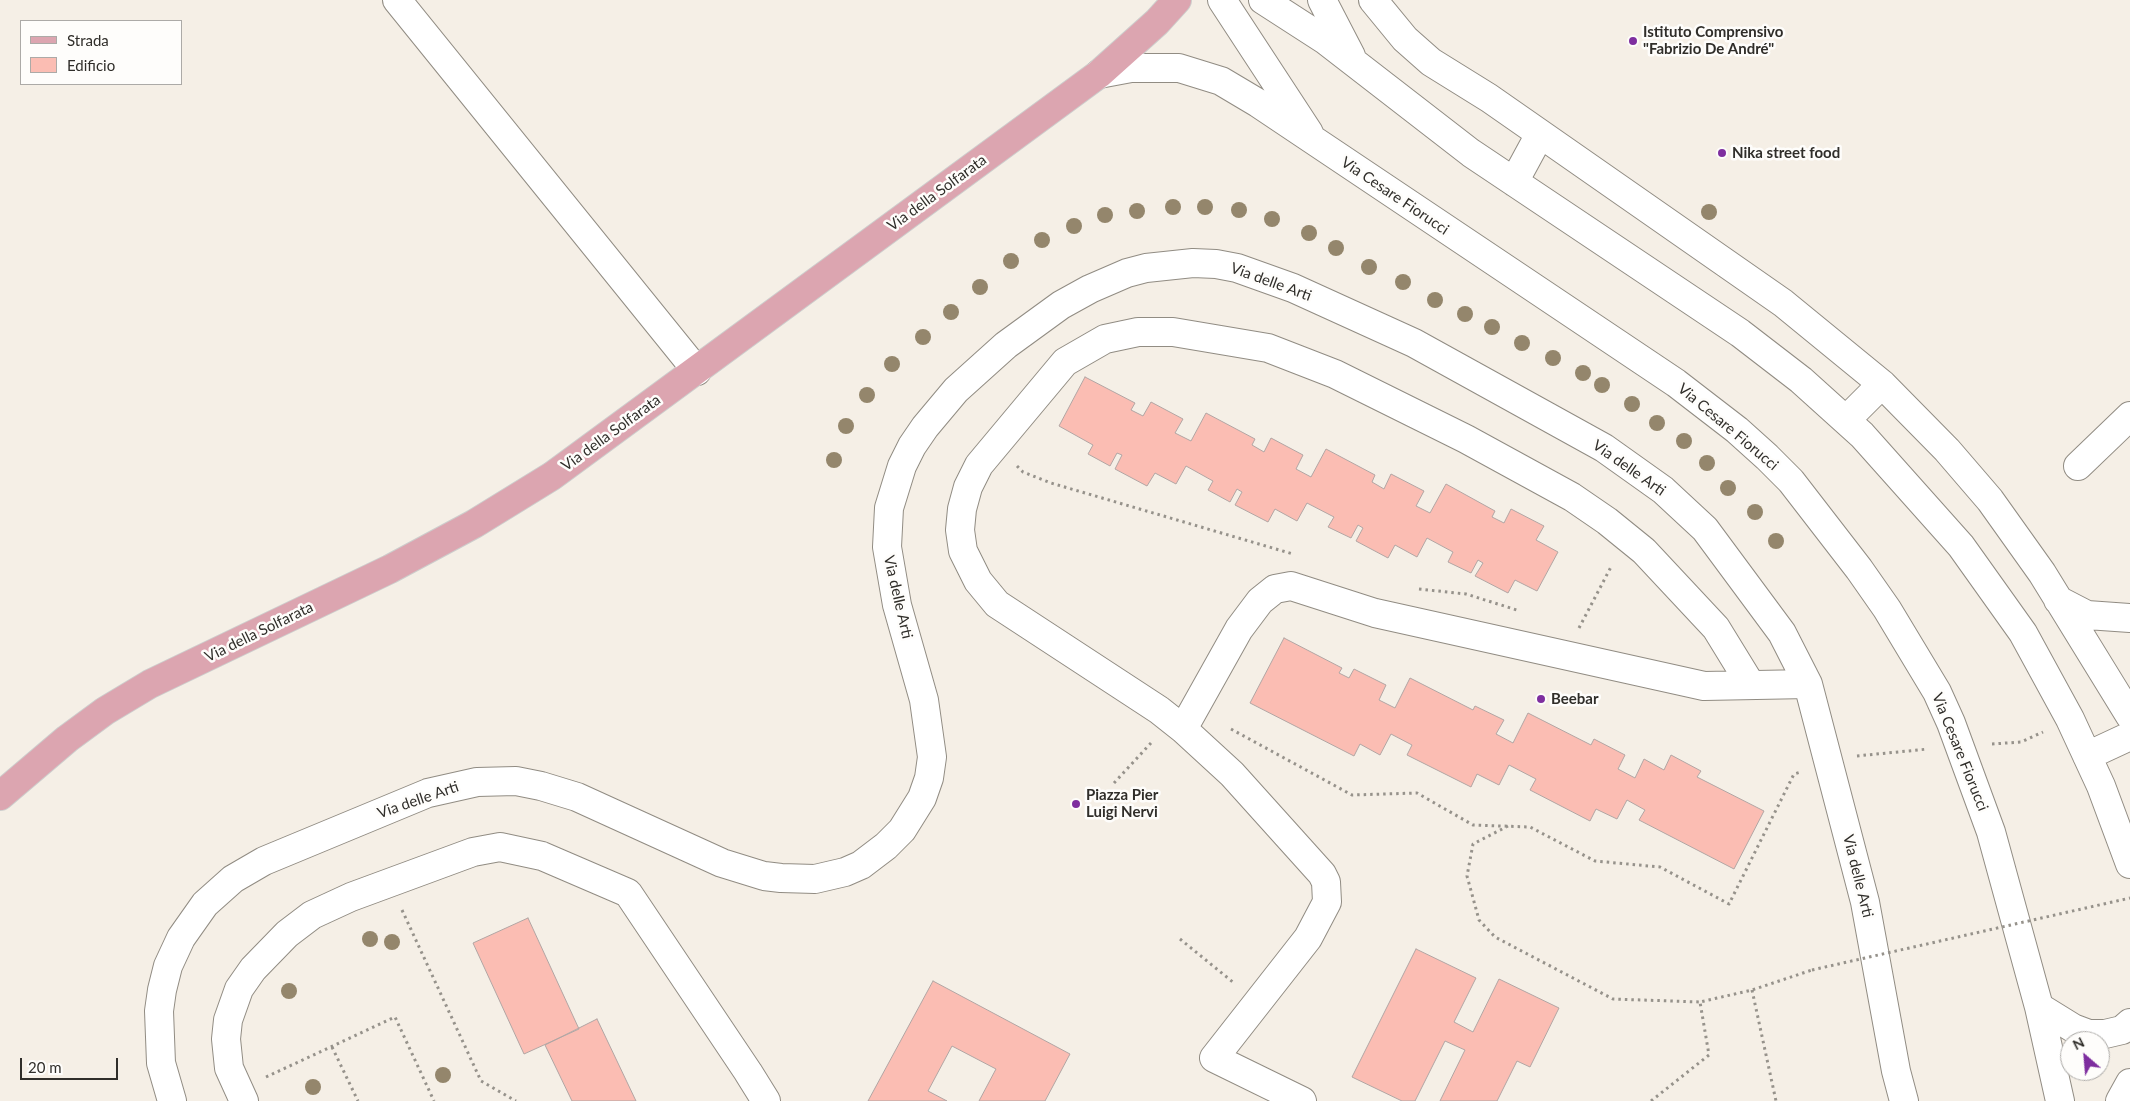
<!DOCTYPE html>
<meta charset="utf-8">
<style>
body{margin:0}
#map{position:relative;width:2130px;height:1101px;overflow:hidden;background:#f5efe6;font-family:Lato,sans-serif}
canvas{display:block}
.legend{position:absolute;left:20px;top:20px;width:162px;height:65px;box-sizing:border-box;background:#fefdfb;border:1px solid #acaaa7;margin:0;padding:6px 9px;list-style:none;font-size:15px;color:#302e2a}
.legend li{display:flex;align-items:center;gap:10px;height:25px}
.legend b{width:25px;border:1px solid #acaaa7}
.north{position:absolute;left:2060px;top:1031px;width:50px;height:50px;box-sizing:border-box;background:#fefdfb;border:1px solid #acaaa7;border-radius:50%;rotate:333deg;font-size:14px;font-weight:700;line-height:20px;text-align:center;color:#302e2a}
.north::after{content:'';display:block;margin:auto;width:18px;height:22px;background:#7e2e9f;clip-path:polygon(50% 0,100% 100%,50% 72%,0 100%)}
.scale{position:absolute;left:20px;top:1058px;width:98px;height:22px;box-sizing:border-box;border:2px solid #302e2a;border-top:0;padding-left:6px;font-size:15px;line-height:18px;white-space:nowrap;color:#302e2a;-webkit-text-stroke:4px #fefdfb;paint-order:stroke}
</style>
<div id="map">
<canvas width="2130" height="1101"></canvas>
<ul class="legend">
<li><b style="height:6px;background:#dca5b0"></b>Strada</li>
<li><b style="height:14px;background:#fbbdb3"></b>Edificio</li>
</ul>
<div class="north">N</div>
<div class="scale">20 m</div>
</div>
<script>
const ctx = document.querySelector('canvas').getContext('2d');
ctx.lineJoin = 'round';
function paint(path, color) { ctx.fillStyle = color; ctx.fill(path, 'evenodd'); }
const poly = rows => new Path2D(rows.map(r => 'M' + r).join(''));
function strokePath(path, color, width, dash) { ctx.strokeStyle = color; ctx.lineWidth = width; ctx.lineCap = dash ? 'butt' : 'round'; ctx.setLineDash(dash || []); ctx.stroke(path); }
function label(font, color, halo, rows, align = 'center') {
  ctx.font = font + ' Lato,sans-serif'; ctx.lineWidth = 5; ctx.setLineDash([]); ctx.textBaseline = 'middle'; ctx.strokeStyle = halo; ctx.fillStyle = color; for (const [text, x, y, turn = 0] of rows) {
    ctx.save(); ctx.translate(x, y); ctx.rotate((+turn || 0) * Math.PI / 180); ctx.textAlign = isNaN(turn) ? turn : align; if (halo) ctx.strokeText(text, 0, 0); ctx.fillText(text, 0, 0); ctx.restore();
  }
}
const building = poly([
 [1085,377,1135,403,1131,410,1143,416,1151,402,1183,419,1175,433,1191,441,1206,413,1255,439,1252,445,1264,452,1271,438,1303,455,1296,469,1311,477,1326,449,1375,475,1372,482,1384,489,1391,474,1424,491,1416,506,1430,513,1446,484,1495,511,1492,517,1504,523,1511,509,1544,526,1536,540,1558,552,1537,591,1515,580,1508,593,1475,576,1483,563,1478,560,1471,573,1448,562,1453,552,1427,538,1417,557,1395,545,1388,558,1356,541,1363,528,1358,525,1351,538,1328,527,1334,517,1307,503,1297,521,1275,509,1268,522,1235,505,1242,492,1237,489,1230,502,1208,490,1213,481,1186,466,1176,484,1155,473,1147,486,1115,469,1122,455,1117,453,1110,466,1088,454,1093,445,1059,426,1085,377],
 [1284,638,1342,668,1339,673,1349,678,1354,669,1386,685,1379,700,1395,708,1410,678,1473,710,1475,706,1504,720,1496,734,1513,743,1528,713,1591,745,1594,739,1625,755,1618,769,1635,778,1644,759,1664,770,1671,755,1701,771,1697,777,1764,811,1734,869,1639,820,1645,810,1627,800,1617,819,1596,809,1590,821,1530,790,1536,779,1509,765,1499,785,1477,774,1471,787,1407,755,1412,745,1391,734,1380,755,1360,744,1354,756,1250,703,1284,638],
 [528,918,579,1029,524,1054,473,943,528,918],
 [1416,949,1476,978,1454,1022,1473,1032,1499,979,1559,1008,1530,1067,1517,1061,1497,1101,1440,1101,1465,1050,1445,1041,1415,1101,1402,1101,1352,1077,1416,949],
 [933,981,1070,1054,1045,1101,979,1101,996,1069,952,1046,928,1091,947,1101,868,1101,933,981],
 [597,1019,636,1101,572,1101,545,1045,597,1019]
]);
const path = poly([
 [1017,466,1023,472,1051,483,1293,554],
 [1419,589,1466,594,1520,611],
 [1579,628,1612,565],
 [1231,729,1352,795,1417,793,1473,825,1530,827,1595,861,1660,867,1729,904,1794,774,1801,772],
 [1992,744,2021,742,2043,732],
 [1857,756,1928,749],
 [1114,783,1151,743],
 [1508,826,1473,844,1467,876,1479,920,1495,937,1613,999,1700,1002],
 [402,910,481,1081,516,1101],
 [1180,939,1234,983],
 [1752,990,1776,1101],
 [332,1047,358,1101],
 [266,1077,395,1017,434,1101],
 [1651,1101,1709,1055,1700,1002,1752,990,1812,970]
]);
const minor = poly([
 [397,0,697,371],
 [1222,0,1309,133],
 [1263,0,1325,40,1471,153,1740,333,1801,380,1862,435,1961,546,2023,633,2070,719,2101,786,2130,864],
 [1322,0,1351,56],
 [1373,0,1405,39,1431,62,1489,98,1783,303,1882,384,1947,450,1990,500,2042,573,2130,716],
 [1099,74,1131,68,1179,68,1221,81,1258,103,1676,383,1737,430,1767,457,1791,481,1859,569,1887,609,1937,692,1951,723,1991,832,2039,1007,2060,1101],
 [1514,182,1540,134],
 [1846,420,1882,384],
 [2078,466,2130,416],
 [2058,600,2087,615,2130,618],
 [1183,729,1239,629,1260,601,1275,589,1291,586,1375,613,1704,686,1808,684],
 [2087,756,2130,736],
 [2039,1007,2073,1028,2089,1034,2105,1034,2122,1030,2130,1023],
 [172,1101,161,1063,159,1011,162,990,168,966,181,938,205,904,233,879,264,861,428,793,477,782,516,781,541,786,577,797,722,863,764,876,781,878,815,879,845,872,861,865,886,846,902,830,922,798,929,778,932,757,924,700,897,605,887,547,889,508,902,466,912,446,925,427,956,390,1006,345,1061,305,1090,289,1127,273,1146,268,1193,263,1216,264,1237,268,1293,288,1414,343,1604,448,1663,490,1705,529,1782,633,1808,684,1865,902,1896,1071,1904,1101],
 [244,1101,229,1068,226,1039,228,1020,239,989,253,969,287,934,312,915,351,897,473,852,500,847,542,856,628,893,748,1072,766,1101],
 [1302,1101,1214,1058,1308,938,1327,902,1326,882,1322,874,1232,774,1183,729,1159,710,997,604,978,581,963,551,960,530,962,509,968,487,979,465,1065,362,1105,339,1138,332,1173,332,1268,348,1335,374,1466,439,1572,497,1607,521,1644,551,1716,628,1751,685],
 [2120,1101,2130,1083]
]);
const major = poly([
 [0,796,67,739,105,711,150,684,390,569,474,524,552,476,1099,74,1157,22,1177,0]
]);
const pathBridge = poly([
 [1812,970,2130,898]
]);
const trees = [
 [1173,207],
 [1205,207],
 [1239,210],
 [1137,211],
 [1709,212],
 [1105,215],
 [1272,219],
 [1074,226],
 [1309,233],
 [1042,240],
 [1336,248],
 [1011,261],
 [1369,267],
 [1403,282],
 [980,287],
 [1435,300],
 [951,312],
 [1465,314],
 [1492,327],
 [923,337],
 [1522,343],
 [1553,358],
 [892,364],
 [1583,373],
 [1602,385],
 [867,395],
 [1632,404],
 [1657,423],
 [846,426],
 [1684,441],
 [834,460],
 [1707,463],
 [1728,488],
 [1755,512],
 [1776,541],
 [370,939],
 [392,942],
 [289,991],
 [443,1075],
 [313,1087]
];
const markers = [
 [1633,41,5,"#7e2e9f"],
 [1722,153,5,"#7e2e9f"],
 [1541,699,5,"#7e2e9f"],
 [1076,804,5,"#7e2e9f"]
];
const poiNames = [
 ["Istituto Comprensivo",1643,32],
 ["\"Fabrizio De André\"",1643,49],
 ["Nika street food",1732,153],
 ["Beebar",1551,699],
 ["Piazza Pier",1086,795],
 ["Luigi Nervi",1086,812]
];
const streetNames = [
 ["Via della Solfarata",937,193,-36],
 ["Via Cesare Fiorucci",1395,196,34],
 ["Via delle Arti",1271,282,20],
 ["Via Cesare Fiorucci",1728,427,40],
 ["Via della Solfarata",611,433,-36],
 ["Via delle Arti",1629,468,35],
 ["Via delle Arti",898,597,77],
 ["Via della Solfarata",259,632,-26],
 ["Via Cesare Fiorucci",1960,752,68],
 ["Via delle Arti",418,800,-19],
 ["Via delle Arti",1858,876,76]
];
paint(building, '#fbbdb3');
strokePath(building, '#b1a5a3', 1);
strokePath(minor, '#918c83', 30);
strokePath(major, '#cdcdcc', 30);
strokePath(path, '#96928b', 3, [2.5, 4]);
strokePath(minor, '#fff', 28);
strokePath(major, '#dca5b0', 28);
strokePath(pathBridge, '#96928b', 3, [2.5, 4]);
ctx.fillStyle = '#94866c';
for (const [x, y] of trees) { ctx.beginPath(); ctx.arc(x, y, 8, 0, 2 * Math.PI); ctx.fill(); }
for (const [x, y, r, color] of markers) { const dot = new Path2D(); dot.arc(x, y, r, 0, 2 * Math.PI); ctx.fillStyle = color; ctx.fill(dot); strokePath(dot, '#fefdfb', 2); }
label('bold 15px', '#302e2a', '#fefdfb', poiNames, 'left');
label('15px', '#302e2a', '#fefdfb', streetNames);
</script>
